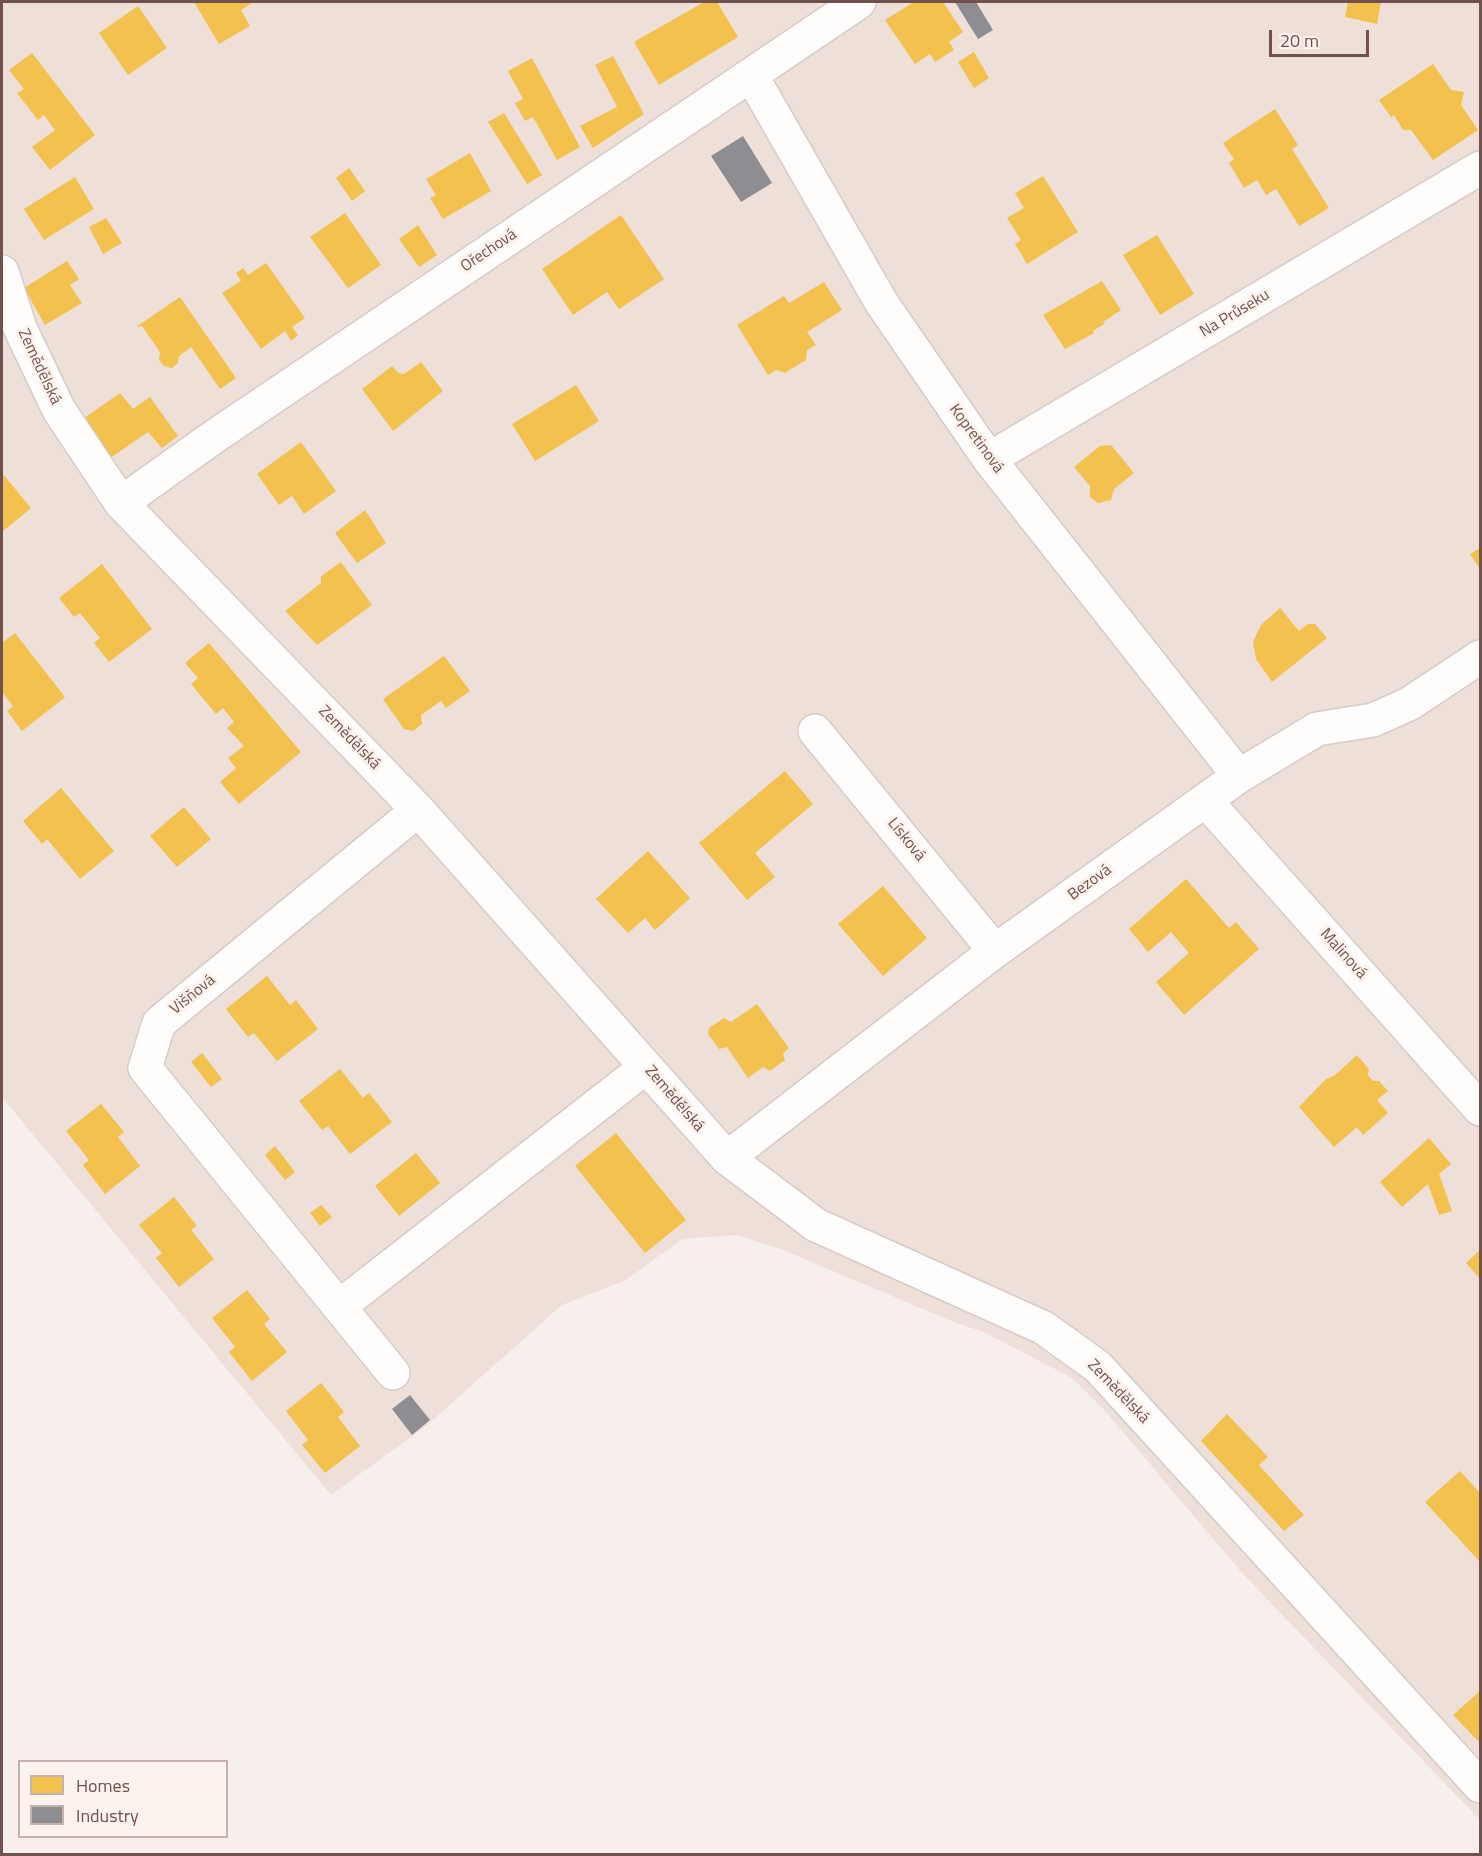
<!DOCTYPE html>
<meta charset="utf-8">
<style>
body{margin:0}
#map{position:relative;width:1482px;height:1856px;overflow:hidden;background:#f6efeb;font-family:"Titillium Web",sans-serif}
canvas{display:block}
.frame{position:absolute;inset:0;border:3px solid #71514e;pointer-events:none}
.legend{position:absolute;left:18px;top:1760px;width:210px;height:78px;box-sizing:border-box;background:#fdf3ed;border:2px solid #c5b2ad;margin:0;padding:8px 10px;list-style:none;font-size:18px;color:#71514e}
.legend li{display:flex;align-items:center;gap:12px;height:30px}
.legend b{width:30px;border:2px solid #c5b2ad}
.scale{position:absolute;left:1269px;top:30px;width:100px;height:27px;box-sizing:border-box;border:3px solid #71514e;border-top:0;padding-left:8px;font-size:18px;line-height:21px;white-space:nowrap;color:#71514e;-webkit-text-stroke:4px #fdf3ed;paint-order:stroke}
</style>
<div id="map">
<canvas width="1482" height="1856"></canvas>
<div class="frame"></div>
<ul class="legend">
<li><b style="height:16px;background:#f2c14e"></b>Homes</li>
<li><b style="height:16px;background:#8d8d92"></b>Industry</li>
</ul>
<div class="scale">20 m</div>
</div>
<script>
const ctx = document.querySelector('canvas').getContext('2d');
ctx.lineJoin = 'round';
function paint(path, color) { ctx.fillStyle = color; ctx.fill(path, 'evenodd'); }
const poly = rows => new Path2D(rows.map(r => 'M' + r).join(''));
function strokePath(path, color, width, dash) { ctx.strokeStyle = color; ctx.lineWidth = width; ctx.lineCap = dash ? 'butt' : 'round'; ctx.setLineDash(dash || []); ctx.stroke(path); }
function label(font, color, halo, rows, align = 'center') {
  ctx.font = font + ' "Titillium Web",sans-serif'; ctx.lineWidth = 6; ctx.setLineDash([]); ctx.textBaseline = 'middle'; ctx.strokeStyle = halo; ctx.fillStyle = color; for (const [text, x, y, turn = 0] of rows) {
    ctx.save(); ctx.translate(x, y); ctx.rotate((+turn || 0) * Math.PI / 180); ctx.textAlign = isNaN(turn) ? turn : align; if (halo) ctx.strokeText(text, 0, 0); ctx.fillText(text, 0, 0); ctx.restore();
  }
}
const residential = poly([
 [2,2,1480,2,1480,1820,1242,1573,1105,1411,1072,1378,984,1332,956,1323,781,1249,736,1235,682,1239,626,1280,562,1305,426,1426,331,1495,2,1097]
]);
const homes = poly([
 [194,2,254,2,241,10,250,26,219,44],
 [704,2,717,2,738,37,659,85,634,42],
 [914,2,943,2,963,32,949,42,954,50,935,62,930,54,915,64,885,20],
 [1348,2,1381,2,1377,24,1345,17],
 [138,6,167,48,128,75,99,33],
 [974,52,989,78,974,88,958,62],
 [32,53,95,135,50,170,32,147,55,130,44,115,38,120,17,93,24,89,9,70],
 [613,56,644,114,593,148,580,126,617,107,595,65],
 [532,58,580,147,557,160,533,117,525,121,515,103,523,99,508,71],
 [1433,64,1451,90,1464,92,1461,105,1478,130,1433,160,1411,130,1403,130,1394,115,1391,117,1379,100],
 [1275,109,1298,145,1292,149,1329,208,1299,226,1276,189,1266,195,1257,180,1244,188,1229,163,1234,159,1223,143],
 [504,113,542,175,527,184,488,122],
 [470,153,491,191,443,219,430,198,436,195,426,179],
 [349,168,365,191,352,201,336,178],
 [1043,176,1078,232,1027,264,1015,244,1021,240,1007,218,1024,208,1015,193],
 [75,177,94,209,44,240,24,209],
 [345,213,381,265,348,288,310,237],
 [621,215,664,279,619,309,607,292,573,315,542,269],
 [106,218,122,243,103,254,89,227],
 [418,225,437,255,419,267,399,239],
 [1157,235,1194,294,1160,315,1123,255],
 [67,261,79,279,70,285,82,303,45,325,24,288],
 [266,263,305,318,292,327,298,335,291,341,285,331,261,349,222,293,241,281,236,273,243,268,248,275],
 [1102,281,1121,310,1103,322,1104,324,1093,331,1094,333,1065,349,1043,315],
 [824,282,842,310,807,332,816,345,807,350,806,360,785,373,776,370,768,375,737,325,784,296,789,303],
 [180,297,236,378,220,389,191,347,179,356,178,363,172,368,164,366,159,360,160,352,142,326,136,327],
 [421,362,443,391,393,431,362,389,392,366,398,373,404,374],
 [576,385,599,421,535,461,512,424],
 [120,393,133,409,150,397,178,436,162,448,148,432,100,465,73,426],
 [301,442,336,491,304,514,292,496,279,505,257,474],
 [1111,445,1134,473,1114,489,1111,500,1098,503,1090,497,1090,486,1074,467,1100,446],
 [2,473,31,508,2,532],
 [365,510,386,543,357,563,335,533],
 [1480,548,1480,569,1470,554],
 [341,562,372,605,317,645,285,611,321,583,321,576],
 [102,564,152,629,109,662,94,643,100,638,80,613,74,617,59,598],
 [1280,608,1299,631,1308,624,1315,624,1327,638,1272,682,1256,659,1253,642,1261,625],
 [15,633,65,697,22,731,7,711,13,706,2,692,2,643],
 [209,643,301,752,239,804,220,782,236,768,228,758,244,746,227,728,234,722,223,708,216,714,191,684,198,678,185,663],
 [444,656,470,691,446,708,441,701,421,715,422,724,413,731,404,729,383,699],
 [785,771,813,804,755,853,775,877,747,900,699,843],
 [61,788,114,851,80,879,47,839,42,844,23,821],
 [184,807,211,839,177,867,150,836],
 [648,851,690,898,655,930,645,918,628,933,596,899],
 [1186,879,1229,928,1236,922,1259,949,1184,1015,1156,982,1189,953,1171,932,1148,952,1129,929],
 [883,886,927,938,883,976,838,924],
 [267,976,290,1005,296,1000,318,1029,277,1061,254,1033,248,1037,226,1009],
 [757,1004,789,1048,783,1053,785,1060,770,1071,763,1067,748,1078,727,1047,719,1049,708,1034,709,1028,724,1018,731,1022],
 [202,1053,222,1079,211,1087,191,1062],
 [1357,1055,1369,1069,1368,1075,1373,1081,1379,1081,1388,1091,1377,1100,1388,1113,1363,1135,1357,1127,1334,1147,1299,1107,1326,1079,1334,1076],
 [340,1069,363,1098,369,1093,392,1122,350,1154,328,1126,322,1130,299,1101],
 [101,1104,124,1132,118,1137,140,1166,105,1194,83,1165,89,1160,66,1131],
 [616,1133,686,1220,645,1253,575,1166],
 [1429,1138,1451,1164,1439,1174,1452,1211,1439,1215,1428,1184,1402,1207,1380,1182],
 [275,1146,295,1172,285,1180,265,1155],
 [416,1153,440,1183,399,1216,375,1186],
 [174,1197,197,1226,191,1230,214,1259,179,1287,156,1258,162,1253,139,1225],
 [321,1205,332,1217,320,1226,310,1213],
 [1480,1250,1480,1279,1466,1263],
 [247,1290,270,1319,264,1324,287,1352,252,1381,229,1352,235,1347,212,1318],
 [321,1383,344,1412,338,1417,360,1446,325,1473,302,1445,308,1440,286,1411],
 [1227,1414,1268,1457,1259,1465,1304,1515,1284,1531,1201,1441],
 [1460,1471,1480,1493,1480,1562,1425,1502],
 [1480,1691,1480,1743,1453,1715]
]);
const industry = poly([
 [955,2,976,2,993,30,978,39],
 [743,136,772,183,741,202,711,156],
 [410,1395,430,1420,412,1435,392,1409]
]);
const minor = poly([
 [751,75,881,302,989,459,1239,776],
 [2,272,20,328,59,410,121,503,418,810,727,1158,816,1225,1044,1328,1098,1367,1480,1786],
 [989,459,1480,168],
 [121,503,215,436,859,2],
 [815,731,995,951],
 [1205,800,1480,1109],
 [727,1158,995,951,1239,776,1317,729,1373,720,1409,704,1480,657],
 [340,1306,646,1067],
 [393,1373,145,1068,159,1023,418,810]
]);
const streetNames = [
 ["Ořechová",489,251,-34],
 ["Na Průseku",1235,314,-31],
 ["Zemědělská",39,367,65],
 ["Kopretinová",976,439,54],
 ["Zemědělská",349,738,46],
 ["Lísková",906,840,51],
 ["Bezová",1090,883,-36],
 ["Malinová",1343,954,48],
 ["Višňová",193,995,-39],
 ["Zemědělská",674,1099,49],
 ["Zemědělská",1118,1392,46]
];
paint(residential, '#eee0d9');
paint(homes, '#f2c14e');
paint(industry, '#8d8d92');
strokePath(minor, '#d4cbc8', 36);
strokePath(minor, '#fefdfc', 33);
label('16px', '#71514e', '#fdf3ed', streetNames);
</script>
